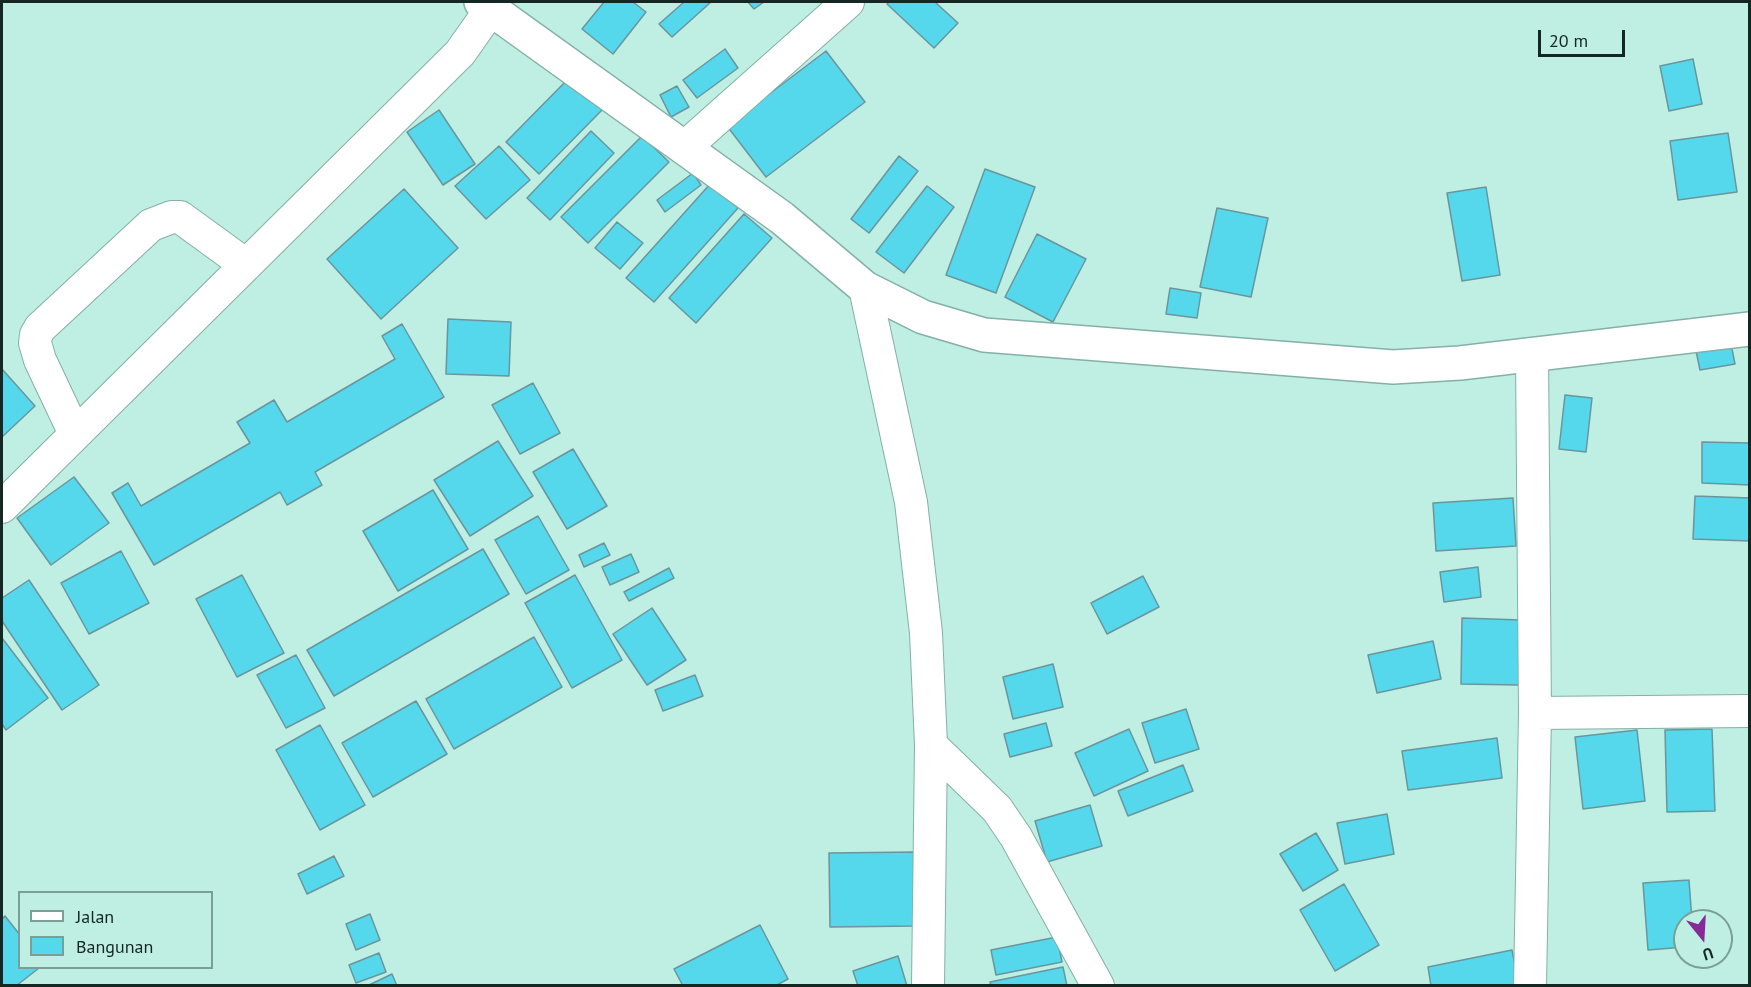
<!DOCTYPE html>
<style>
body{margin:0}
#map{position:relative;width:1751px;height:987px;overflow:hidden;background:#bfeee3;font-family:"PT Sans",sans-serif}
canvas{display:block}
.frame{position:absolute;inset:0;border:3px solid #152723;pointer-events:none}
.legend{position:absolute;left:18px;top:891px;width:195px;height:78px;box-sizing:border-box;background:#bfeee3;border:2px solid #7b9e96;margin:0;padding:8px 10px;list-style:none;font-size:18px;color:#152723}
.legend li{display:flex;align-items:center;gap:12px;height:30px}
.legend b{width:30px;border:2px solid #7b9e96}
.north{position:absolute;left:1673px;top:909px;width:60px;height:60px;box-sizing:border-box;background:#bfeee3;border:2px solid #7b9e96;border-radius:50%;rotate:162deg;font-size:16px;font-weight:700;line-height:24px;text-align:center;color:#152723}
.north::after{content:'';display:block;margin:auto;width:21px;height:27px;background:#852a96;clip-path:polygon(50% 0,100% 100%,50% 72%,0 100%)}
.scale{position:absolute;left:1538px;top:30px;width:87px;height:27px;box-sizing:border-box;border:3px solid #152723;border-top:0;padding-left:8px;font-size:18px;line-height:21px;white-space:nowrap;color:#152723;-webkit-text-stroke:4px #bfeee3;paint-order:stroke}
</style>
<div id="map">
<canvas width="1751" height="987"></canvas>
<div class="frame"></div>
<ul class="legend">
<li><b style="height:8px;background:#fff"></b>Jalan</li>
<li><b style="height:16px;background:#55d8eb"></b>Bangunan</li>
</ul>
<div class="north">U</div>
<div class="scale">20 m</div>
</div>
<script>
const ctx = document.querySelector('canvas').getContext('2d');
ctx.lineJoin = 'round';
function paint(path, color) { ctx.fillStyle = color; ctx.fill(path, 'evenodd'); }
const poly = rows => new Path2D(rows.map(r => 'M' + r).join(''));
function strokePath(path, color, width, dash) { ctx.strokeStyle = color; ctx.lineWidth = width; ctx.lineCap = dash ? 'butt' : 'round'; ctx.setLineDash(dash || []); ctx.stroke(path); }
const building = poly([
 [604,2,633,2,646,12,613,54,582,29,604,2],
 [684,2,711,2,672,37,659,24,684,2],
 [748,2,764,2,754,9,748,2],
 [889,2,935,2,958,23,934,48,887,4,889,2],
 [725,49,738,68,697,98,683,80,725,49],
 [826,51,865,102,766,177,727,126,826,51],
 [1693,59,1702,104,1669,111,1660,66,1693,59],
 [571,76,604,108,539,174,506,142,571,76],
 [677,86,689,107,671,117,660,95,677,86],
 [439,110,475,164,443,185,407,132,439,110],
 [591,131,614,153,550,220,527,198,591,131],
 [1728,133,1737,192,1678,200,1670,141,1728,133],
 [642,136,669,162,588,243,561,217,642,136],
 [499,146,530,180,486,219,455,186,499,146],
 [899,156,918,171,869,233,851,219,899,156],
 [985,169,1035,187,996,293,946,275,985,169],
 [693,173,701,185,665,212,657,200,693,173],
 [711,183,738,208,654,302,626,278,711,183],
 [927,186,954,207,904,273,876,252,927,186],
 [1486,187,1500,275,1462,281,1447,193,1486,187],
 [404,189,458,248,381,319,327,259,404,189],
 [1217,208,1268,218,1251,297,1200,287,1217,208],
 [744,214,772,238,696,323,669,298,744,214],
 [617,222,643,243,620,269,595,248,617,222],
 [1037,234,1086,259,1053,322,1005,297,1037,234],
 [1170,288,1201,293,1197,318,1166,314,1170,288],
 [448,319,511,322,509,376,446,374,448,319],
 [402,324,444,397,315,472,322,485,287,505,280,492,154,565,112,493,128,483,141,506,250,443,237,422,274,400,287,422,395,359,382,336,402,324],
 [1730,339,1735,364,1700,370,1695,346,1730,339],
 [2,369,35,406,2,437,2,369],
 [533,383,560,433,520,454,492,405,533,383],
 [1565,395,1592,398,1586,452,1559,449,1565,395],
 [498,441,533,496,470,536,434,480,498,441],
 [1702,442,1750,443,1750,485,1702,483,1702,442],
 [573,449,607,506,567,529,533,472,573,449],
 [74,477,109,523,51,565,17,518,74,477],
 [433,490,468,549,398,591,363,531,433,490],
 [1695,496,1750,498,1750,541,1693,539,1695,496],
 [1513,498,1516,546,1436,551,1433,503,1513,498],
 [538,516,569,570,526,594,495,540,538,516],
 [604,543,610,555,584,567,579,555,604,543],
 [483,549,509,594,334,696,307,650,483,549],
 [121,551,149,603,89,634,61,583,121,551],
 [631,554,639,572,610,585,602,567,631,554],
 [1478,567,1481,597,1444,602,1440,572,1478,567],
 [669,568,674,578,629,601,624,592,669,568],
 [242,575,284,653,237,677,196,599,242,575],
 [575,575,622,660,572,688,525,603,575,575],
 [1143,576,1159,607,1107,634,1091,603,1143,576],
 [29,580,99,685,62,710,2,621,2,598,29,580],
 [652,608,686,660,647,685,613,634,652,608],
 [1462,618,1521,620,1519,685,1461,684,1462,618],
 [534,637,562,687,454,749,426,699,534,637],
 [2,638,48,698,6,730,2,724,2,638],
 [1433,641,1441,679,1377,693,1368,655,1433,641],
 [296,655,325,708,286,728,257,675,296,655],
 [1053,664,1063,707,1013,719,1003,677,1053,664],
 [695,675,703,696,663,711,655,690,695,675],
 [416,701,447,754,373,797,342,743,416,701],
 [1186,709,1199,749,1155,763,1142,723,1186,709],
 [1046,723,1052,746,1010,757,1004,734,1046,723],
 [320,725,365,805,320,830,276,750,320,725],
 [1129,729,1148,771,1094,796,1075,753,1129,729],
 [1712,729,1715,811,1667,812,1665,730,1712,729],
 [1637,730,1645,801,1583,809,1575,737,1637,730],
 [1497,738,1502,778,1408,790,1402,751,1497,738],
 [1183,765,1193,791,1128,816,1118,791,1183,765],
 [1090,805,1102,846,1047,862,1035,821,1090,805],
 [1387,814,1394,854,1345,864,1337,823,1387,814],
 [1316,833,1338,870,1303,891,1280,854,1316,833],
 [916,852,916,926,830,927,829,853,916,852],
 [334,856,344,876,307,894,298,874,334,856],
 [1689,880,1692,921,1685,921,1685,947,1648,950,1643,883,1689,880],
 [1344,884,1379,945,1335,971,1300,910,1344,884],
 [370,914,380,940,356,950,346,924,370,914],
 [5,916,20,935,20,968,39,968,16,986,2,986,2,919,5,916],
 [760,925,788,979,775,986,683,986,674,969,760,925],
 [1057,937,1062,962,996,975,991,950,1057,937],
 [1512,950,1519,986,1431,986,1428,967,1512,950],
 [379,953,386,972,356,983,349,965,379,953],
 [898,956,907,986,858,986,853,971,898,956],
 [1063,967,1067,986,991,986,990,982,1063,967],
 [392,974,397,986,367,986,392,974]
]);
const street = poly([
 [684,148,848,2],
 [865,288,911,502,926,633,931,745,928,986],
 [75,434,40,360,35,343,36,335,40,328,151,225,172,217,180,217,246,265],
 [2,507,460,53,491,9],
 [1535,713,1750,711],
 [931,745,997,809,1016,837,1098,986],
 [1530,986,1535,713,1532,354]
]);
const secondary = poly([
 [481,2,782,218,865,288,923,317,984,335,1393,367,1460,363,1750,329]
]);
paint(building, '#55d8eb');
strokePath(building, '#69969d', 1.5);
strokePath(street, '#84b0a7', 34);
strokePath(secondary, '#84b0a7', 36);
strokePath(street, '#fff', 32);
strokePath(secondary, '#fff', 33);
</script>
